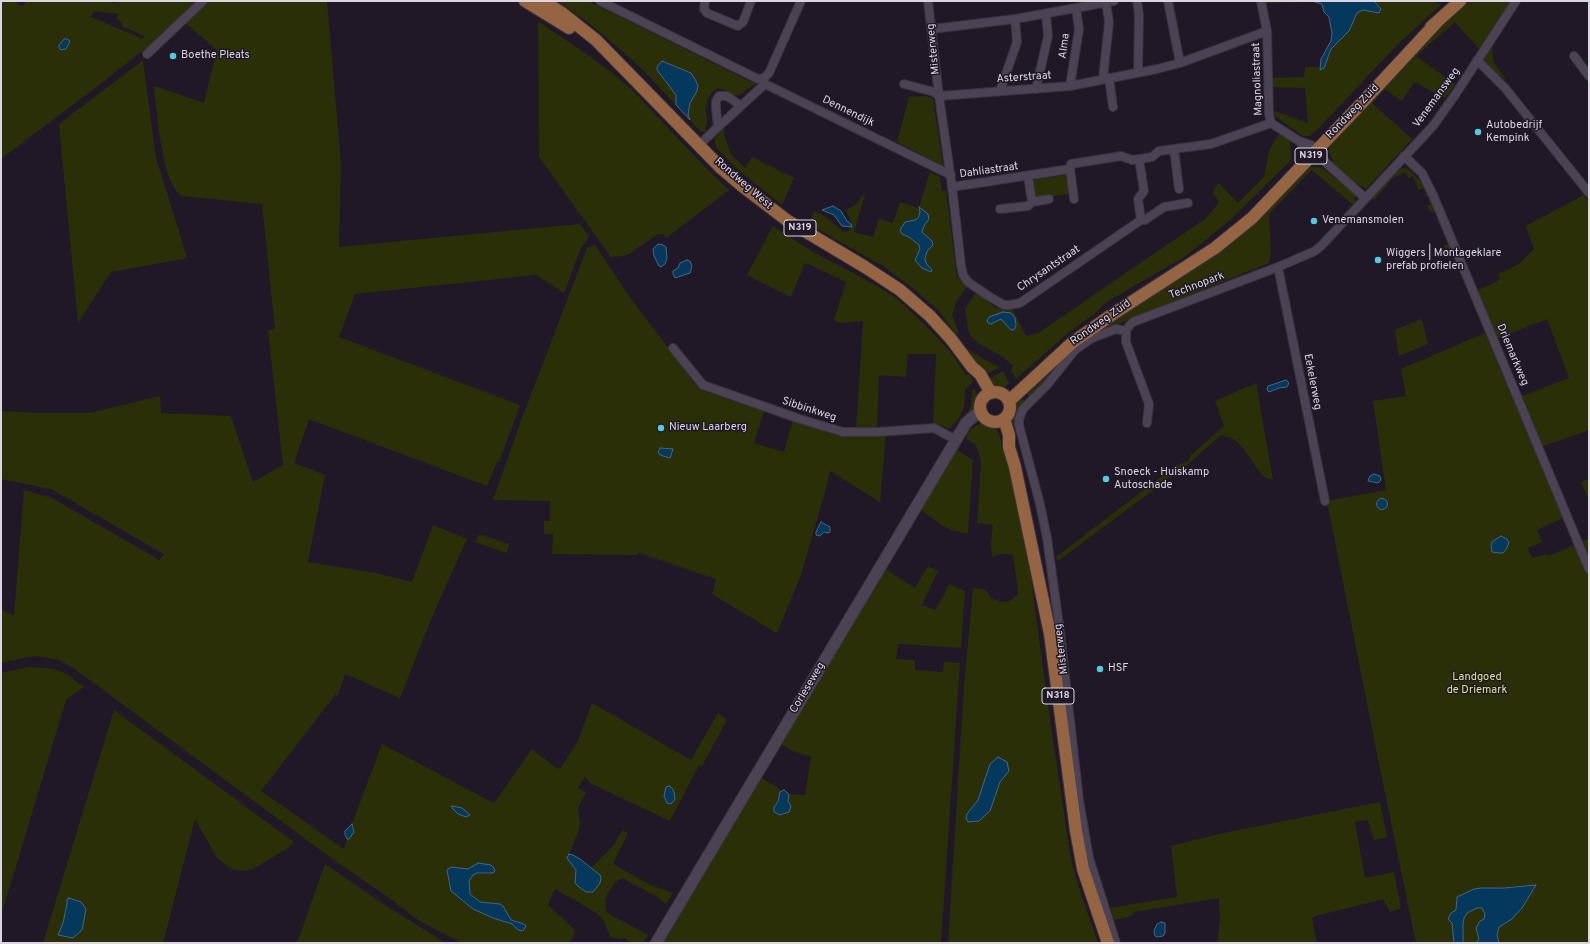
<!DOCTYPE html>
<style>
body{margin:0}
#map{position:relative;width:1590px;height:944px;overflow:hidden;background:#201827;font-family:Overpass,sans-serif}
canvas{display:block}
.frame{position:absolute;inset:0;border:2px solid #dad5e0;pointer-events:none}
</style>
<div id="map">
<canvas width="1590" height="944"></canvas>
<div class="frame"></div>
</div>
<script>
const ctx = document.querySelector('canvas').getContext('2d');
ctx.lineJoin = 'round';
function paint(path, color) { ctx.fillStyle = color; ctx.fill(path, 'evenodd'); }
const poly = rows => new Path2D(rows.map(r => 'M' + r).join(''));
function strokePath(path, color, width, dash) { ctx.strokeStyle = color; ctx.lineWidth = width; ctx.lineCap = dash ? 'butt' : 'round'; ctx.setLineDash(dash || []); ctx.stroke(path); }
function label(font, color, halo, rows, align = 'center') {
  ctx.font = font + ' Overpass,sans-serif'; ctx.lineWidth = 3; ctx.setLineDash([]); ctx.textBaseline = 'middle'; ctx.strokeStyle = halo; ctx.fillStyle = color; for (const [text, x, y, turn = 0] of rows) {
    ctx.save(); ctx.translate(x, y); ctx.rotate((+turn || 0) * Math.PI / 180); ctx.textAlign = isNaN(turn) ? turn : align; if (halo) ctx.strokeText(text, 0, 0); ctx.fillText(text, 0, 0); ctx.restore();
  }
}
const green = poly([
 [1,1,13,1,22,6,28,1,109,1,108,2,116,3,117,1,197,1,147,47,99,85,1,159],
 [94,11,118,14,117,19,122,23,122,26,144,36,143,39,91,17],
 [208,1,327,1,341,164,339,247,580,224,589,237,581,248,564,293,536,275,355,294,339,337,520,405,499,462,497,462,487,486,309,419,294,463,325,475,308,562,375,573,412,582,433,525,467,539,432,617,400,698,345,674,338,696,336,694,261,791,344,849,347,839,349,839,354,829,352,824,382,744,494,803,532,749,555,767,560,769,578,741,592,703,691,760,718,713,727,720,702,766,699,765,670,821,594,785,590,783,585,777,578,788,586,792,578,808,580,824,578,833,568,856,571,863,576,870,575,879,593,892,600,883,601,878,600,875,591,868,614,845,622,830,628,833,613,864,651,885,673,893,666,904,656,896,622,878,615,882,608,893,605,899,606,911,609,914,648,935,643,943,630,943,625,938,620,939,613,938,610,936,603,919,595,912,555,889,548,905,573,928,575,932,573,937,569,943,461,943,418,920,391,899,331,858,72,667,59,660,38,656,28,657,1,663,1,609,14,616,24,490,52,498,156,558,159,561,164,554,51,489,1,479,1,411,41,413,90,413,160,396,161,413,231,416,253,482,283,465,268,330,275,329,262,204,182,196,176,191,170,180,165,164,159,133,154,86,204,103,217,50,185,23],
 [478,863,491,865,494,868,495,871,488,874,477,873,473,875,469,881,470,894,480,902,500,904,503,906,511,920,521,923,518,930,512,924,493,918,473,909,462,901,450,887,447,872,456,868,468,869],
 [557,1,588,1,755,84,739,95,734,95,724,90,718,88,713,91,708,98,706,108,707,123,705,132,700,131,690,120,688,115,690,103,697,91,698,86,693,76,686,70,676,68,666,62,662,61,657,67,657,70,676,95,676,105,641,68,606,37,589,23],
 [1266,1,1312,1,1314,2,1267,3],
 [1374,1,1432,1,1436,3,1442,4,1398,44,1319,128,1309,136,1303,136,1283,122,1276,116,1272,110,1308,123,1305,88,1272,87,1272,78,1304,77,1305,67,1319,67,1320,70,1327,60,1331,49,1349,31,1357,13,1363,10,1379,13,1381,8],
 [1467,1,1513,1,1480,50,1455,22,1416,56,1455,84,1445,98,1414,82,1402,101,1385,89,1372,103,1412,139,1366,189,1354,182,1334,163,1329,151,1332,142,1432,31],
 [538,21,592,58,614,74,632,90,710,172,729,190,666,238,664,234,658,234,629,254,624,256,611,257,539,157],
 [1492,45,1493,62,1508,81,1489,68,1484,62,1485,56],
 [142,61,143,61,156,158,187,257,183,259,111,272,78,323,59,124],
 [927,96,933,99,943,166,897,142,909,97],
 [724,128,724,135,731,154,745,168,752,157,794,178,782,205,737,169,715,146,715,138],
 [1281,133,1290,141,1291,160,1230,220,1186,256,1108,301,1093,315,1068,333,1016,379,1011,371,1013,365,1009,363,1004,357,981,345,971,337,968,329,965,309,976,292,996,308,1013,310,1026,336,1038,333,1205,219,1218,204,1218,201,1213,193,1215,187,1219,183,1238,203,1264,177,1269,151,1276,138],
 [1311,167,1322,168,1355,194,1355,204,1351,203,1312,170,1269,214,1271,253,1269,263,1093,334,1172,281,1302,170],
 [1402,168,1408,169,1420,181,1422,181,1425,188,1418,190,1413,176,1408,178,1406,172,1394,177,1374,200,1372,198,1397,171],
 [930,172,940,177,942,191,946,191,957,277,968,285,956,302,954,309,952,315,959,333,956,334,939,311,914,289,883,266,809,224,814,211,826,217,843,231,846,232,850,230,852,225,846,210,857,204,862,195,865,194,854,232,873,237,879,219,893,223,900,202,918,208,920,211,918,218,915,220,910,221,902,234,909,237,919,245,920,249,916,257,932,270,926,263,925,259,928,249,922,229,927,222,921,209,919,207],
 [1066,175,1069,194,1036,199,1033,180],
 [1427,193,1429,194,1452,247,1450,249,1444,247,1444,245,1448,245,1435,212,1430,211,1427,205,1431,205,1427,196,1423,195],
 [1584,195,1589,202,1589,430,1541,447,1520,397,1569,378,1547,319,1496,339,1476,291,1500,280,1498,274,1519,264,1534,249,1526,226],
 [773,226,813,252,872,283,893,296,904,305,934,334,952,354,966,375,970,375,973,382,965,389,965,398,964,407,959,418,950,429,940,425,933,424,936,354,908,354,906,377,879,375,877,428,856,428,863,321,841,323,834,320,846,282,813,266,805,263,791,297,747,275],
 [595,245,629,296,696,385,704,391,764,411,754,443,784,452,793,420,838,436,886,434,880,502,830,471,825,492,801,575,777,633,712,594,716,579,639,553,637,555,552,554,553,534,544,534,544,521,550,521,550,501,493,500,522,418,587,248],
 [1421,319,1422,320,1428,344,1399,356,1395,330],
 [1485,333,1563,518,1537,530,1542,542,1528,548,1532,558,1547,554,1548,556,1577,544,1589,574,1589,943,1499,943,1497,935,1499,927,1512,919,1522,908,1535,888,1535,885,1474,889,1457,897,1456,911,1451,913,1448,919,1452,923,1454,943,1416,943,1377,754,1327,501,1386,490,1373,401,1406,396,1401,369],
 [968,349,985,360,1000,367,985,375],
 [1060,362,1049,377,1030,397,1025,392],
 [1003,371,1009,383,1006,387,1003,388,994,387,986,380],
 [1256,383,1273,480,1266,478,1258,470,1243,448,1234,439,1221,435,1188,464,1058,561,1056,557,1175,466,1189,461,1191,455,1224,426,1215,401],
 [974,388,977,394,974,408,962,423,971,406,972,391],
 [1021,397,1025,402,1017,416,1014,426,1014,433,1009,419,1012,413,1013,405],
 [981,423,991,425,997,430,1007,457,1036,583,1032,586,1052,734,1069,847,1072,864,1082,897,1098,943,948,943,964,686,973,588,976,588,986,590,991,598,1001,602,1009,601,1014,598,1018,594,1018,589,1013,555,1008,554,999,554,992,557,991,545,993,525,977,523,981,461,976,445,966,439,967,435,972,428],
 [1009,771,1000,782,990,811,968,812,978,800,986,776],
 [957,450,973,460,968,534,952,530,943,526,921,510],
 [1589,479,1589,500,1581,482],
 [479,534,509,544,507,553,475,542],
 [1589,538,1589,565,1580,543],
 [928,566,938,571,922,605,935,610,943,597,949,584,965,591,961,648,898,644,896,659,915,660,915,670,943,672,944,662,960,663,941,943,661,943,760,777,783,791,779,795,778,802,776,804,782,815,786,814,789,803,789,794,805,795,811,757,792,751,780,743,885,569,915,588],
 [28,667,47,668,57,670,67,674,84,687,66,700,1,916,1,673],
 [114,710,294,842,287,849,251,870,245,871,231,869,217,858,195,819,163,943,43,943],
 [67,904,73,938,61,928,63,923],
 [1380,802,1387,837,1374,840,1368,820,1355,822,1365,878,1394,872,1401,908,1390,912,1383,899,1316,916,1313,917,1312,920,1317,943,1217,943,1220,920,1219,898,1134,912,1131,916,1114,920,1110,908,1177,897,1171,846,1218,834],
 [325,864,388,907,446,943,297,943],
 [1477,908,1482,908,1485,914,1484,919,1480,921,1476,931,1479,939,1476,943,1463,943,1462,932,1464,918,1467,913]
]);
const water = poly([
 [1312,1,1374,1,1381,9,1379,13,1363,10,1357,13,1349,31,1331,49,1324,68,1320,70,1321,59,1331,41,1332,33,1329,17,1324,12,1322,4,1312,1],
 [64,39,67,39,70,41,66,49,61,50,59,48,59,45,64,39],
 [662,61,691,73,696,81,698,86,697,91,690,103,688,115,690,120,676,105,676,95,657,70,657,67,662,61],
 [833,206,841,211,847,221,851,224,852,227,842,226,834,215,822,210,833,206],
 [919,207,928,214,929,219,924,226,922,232,932,241,933,245,927,251,925,259,926,263,932,270,931,272,922,268,915,260,920,249,919,245,909,237,902,234,900,230,905,222,915,220,918,218,920,212,919,207],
 [658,244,663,245,666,247,667,258,665,264,661,267,659,266,654,256,653,249,658,244],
 [687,260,690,261,692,266,690,273,675,278,673,274,673,271,678,268,680,263,687,260],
 [1003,312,1011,313,1015,318,1016,325,1014,330,1011,330,1001,319,991,324,988,323,987,321,989,317,1003,312],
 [1286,380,1289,383,1287,387,1279,388,1269,392,1267,390,1268,386,1286,380],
 [660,448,673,449,670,458,663,456,659,454,658,452,660,448],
 [1374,474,1380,476,1381,480,1378,483,1368,481,1370,476,1374,474],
 '1376.5 504a5.5 5.5 0 1 1 11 0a5.5 5.5 0 1 1-11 0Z',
 [821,522,830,527,830,532,828,533,824,532,820,536,816,535,816,532,821,522],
 [1501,536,1507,539,1509,542,1507,548,1503,553,1500,553,1492,552,1491,545,1493,541,1501,536],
 [998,757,1007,762,1009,771,1000,782,990,811,979,821,968,822,966,818,967,814,978,800,990,764,998,757],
 [669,786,672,788,674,792,675,799,671,804,667,803,664,796,666,787,669,786],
 [784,790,789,794,788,801,791,806,789,812,780,815,774,812,774,807,778,802,780,792,784,790],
 [452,806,462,808,470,815,466,817,458,814,452,808,452,806],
 [352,824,354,832,349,839,347,839,345,835,345,831,352,824],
 [569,854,573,855,580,859,600,875,601,878,600,883,593,892,586,892,579,887,575,883,576,870,567,858,569,854],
 [478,863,491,865,494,868,495,871,493,873,477,873,473,875,469,881,470,894,480,902,500,904,503,906,511,920,524,924,526,926,523,931,518,930,512,924,493,918,473,909,451,891,447,870,451,867,468,869,478,863],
 [1536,885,1522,908,1512,919,1499,927,1497,935,1499,943,1476,943,1479,939,1476,928,1480,921,1484,919,1485,914,1482,908,1477,908,1467,913,1464,918,1463,924,1463,943,1454,943,1452,923,1448,919,1451,913,1456,910,1457,897,1474,889,1481,888,1504,888,1536,885],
 [69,898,81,902,86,909,82,930,73,938,58,935,63,923,67,904,67,899,69,898],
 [1161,922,1165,923,1165,933,1163,936,1157,937,1155,936,1154,931,1157,924,1161,922]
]);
const minor = poly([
 [600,1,758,79,764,78,769,73,801,1],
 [705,1,704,9,707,13,738,26,743,22,751,1],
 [928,1,939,96,952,187,961,265,963,275,968,282,990,297,1004,305,1009,305,1020,303,1141,220,1138,199,1144,191,1139,159],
 [1137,1,1139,15,1138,72],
 [1168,1,1180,63],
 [1261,1,1267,31,1269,114,1271,123,1299,141,1311,145,1317,150,1323,160],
 [932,29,1015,19,1114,1],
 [147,54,203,1],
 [1574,56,1589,76],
 [1477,60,1505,88,1589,193],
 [1109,78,1113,107],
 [1103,79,1109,22,1106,3],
 [904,84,934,92,939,96,1070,86,1157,69,1180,63,1267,31],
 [1070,86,1079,29,1076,9],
 [1036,89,1048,36,1046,14],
 [1000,91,1017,42,1015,19],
 [741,106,727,96,719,96,716,101,716,108,718,127,741,106,765,84,951,175],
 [1300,142,1312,155,1323,160,1365,198],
 [699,145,718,127],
 [1174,149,1179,189],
 [1404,156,1422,173,1433,195,1589,569],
 [1070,169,1074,199],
 [952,187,1070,169,1071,164,1121,156,1132,160,1152,157,1159,151,1211,144,1271,123],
 [1032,202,1049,199],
 [1000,209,1028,206,1032,202,1028,176],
 [1141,220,1145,220,1164,207,1188,203],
 [1278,267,1325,501],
 [673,348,703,385,800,419,843,432,878,432,934,428,956,440],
 [1147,423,1149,404,1126,342,1126,331,1129,326,1133,322,1278,267,1315,251,1322,245,1433,126,1455,95,1516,1],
 [1116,943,1089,858,1079,800,1060,632,1047,538,1040,504,1019,425,1019,419,1023,409,1047,385,1075,350,1092,338,1116,329,1126,331]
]);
const secondary = poly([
 [656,943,956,440,966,423,980,411]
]);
const primary = poly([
 [525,1,569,28],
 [543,1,562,13,596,40,721,168,742,186,788,221,865,267,900,290,930,316,951,339,972,367,980,374,991,393],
 [1431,27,1460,1],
 '980 407a15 15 0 1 1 30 0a15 15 0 1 1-30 0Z',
 [1009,401,1073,342,1113,314,1215,248,1252,218,1360,105,1437,22],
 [1004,419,1009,435,1009,447,1015,467,1050,634,1076,831,1083,869,1108,943]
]);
const markers = [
 [173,56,4,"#55cadf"],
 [1478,132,4,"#55cadf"],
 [1314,221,4,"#55cadf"],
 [1378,260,4,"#55cadf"],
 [661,428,4,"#55cadf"],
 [1106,479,4,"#55cadf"],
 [1100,669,4,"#55cadf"]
];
const shields = [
 [1311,156,32],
 [800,228,32],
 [1058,696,32]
];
const shieldNames = [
 ["N319",1311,156],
 ["N319",800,228],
 ["N318",1058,696]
];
const streetNames = [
 ["Alma",1065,46,-82],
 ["Misterweg",934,49,-96],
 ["Asterstraat",1024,78,-4],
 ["Magnoliastraat",1258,79,-92],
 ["Venemansweg",1437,98,-54],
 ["Dennendijk",848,112,26],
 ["Rondweg Zuid",1353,112,-46],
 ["Dahliastraat",989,171,-8],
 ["Rondweg West",743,184,41],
 ["Chrysantstraat",1049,269,-34],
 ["Technopark",1197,286,-21],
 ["Rondweg Zuid",1101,323,-35],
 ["Driemarkweg",1512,355,67],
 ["Eekelerweg",1312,382,79],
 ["Sibbinkweg",809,410,18],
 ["Misterweg",1062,649,-97],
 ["Corleseweg",808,688,-59]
];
const poiNames = [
 ["Boethe Pleats",181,56],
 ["Autobedrijf",1486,126],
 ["Kempink",1486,139],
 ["Venemansmolen",1322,221],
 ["Wiggers | Montageklare",1386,254],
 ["prefab profielen",1386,267],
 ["Nieuw Laarberg",669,428],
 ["Snoeck - Huiskamp",1114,473],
 ["Autoschade",1114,486],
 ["HSF",1108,669]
];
const parkNames = [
 ["Landgoed",1477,678],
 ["de Driemark",1477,691]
];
paint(green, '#2b2f07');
paint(water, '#05385d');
strokePath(water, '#456784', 1);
strokePath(minor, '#38323e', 10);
strokePath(secondary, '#38323e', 13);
strokePath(primary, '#38323e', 14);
strokePath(minor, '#4b4254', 8);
strokePath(secondary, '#4b4254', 11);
strokePath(primary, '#956443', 12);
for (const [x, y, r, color] of markers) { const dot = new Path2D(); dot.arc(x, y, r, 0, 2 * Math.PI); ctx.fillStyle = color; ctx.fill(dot); strokePath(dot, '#201827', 1.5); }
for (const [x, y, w] of shields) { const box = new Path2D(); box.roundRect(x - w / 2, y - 8, w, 16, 3); ctx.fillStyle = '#201827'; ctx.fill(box); strokePath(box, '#dad5e0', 1); }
label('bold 10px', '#dad5e0', null, shieldNames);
label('11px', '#dad5e0', '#201827', streetNames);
label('11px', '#dad5e0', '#201827', poiNames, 'left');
label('11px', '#dbe58c', '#201827', parkNames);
</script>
